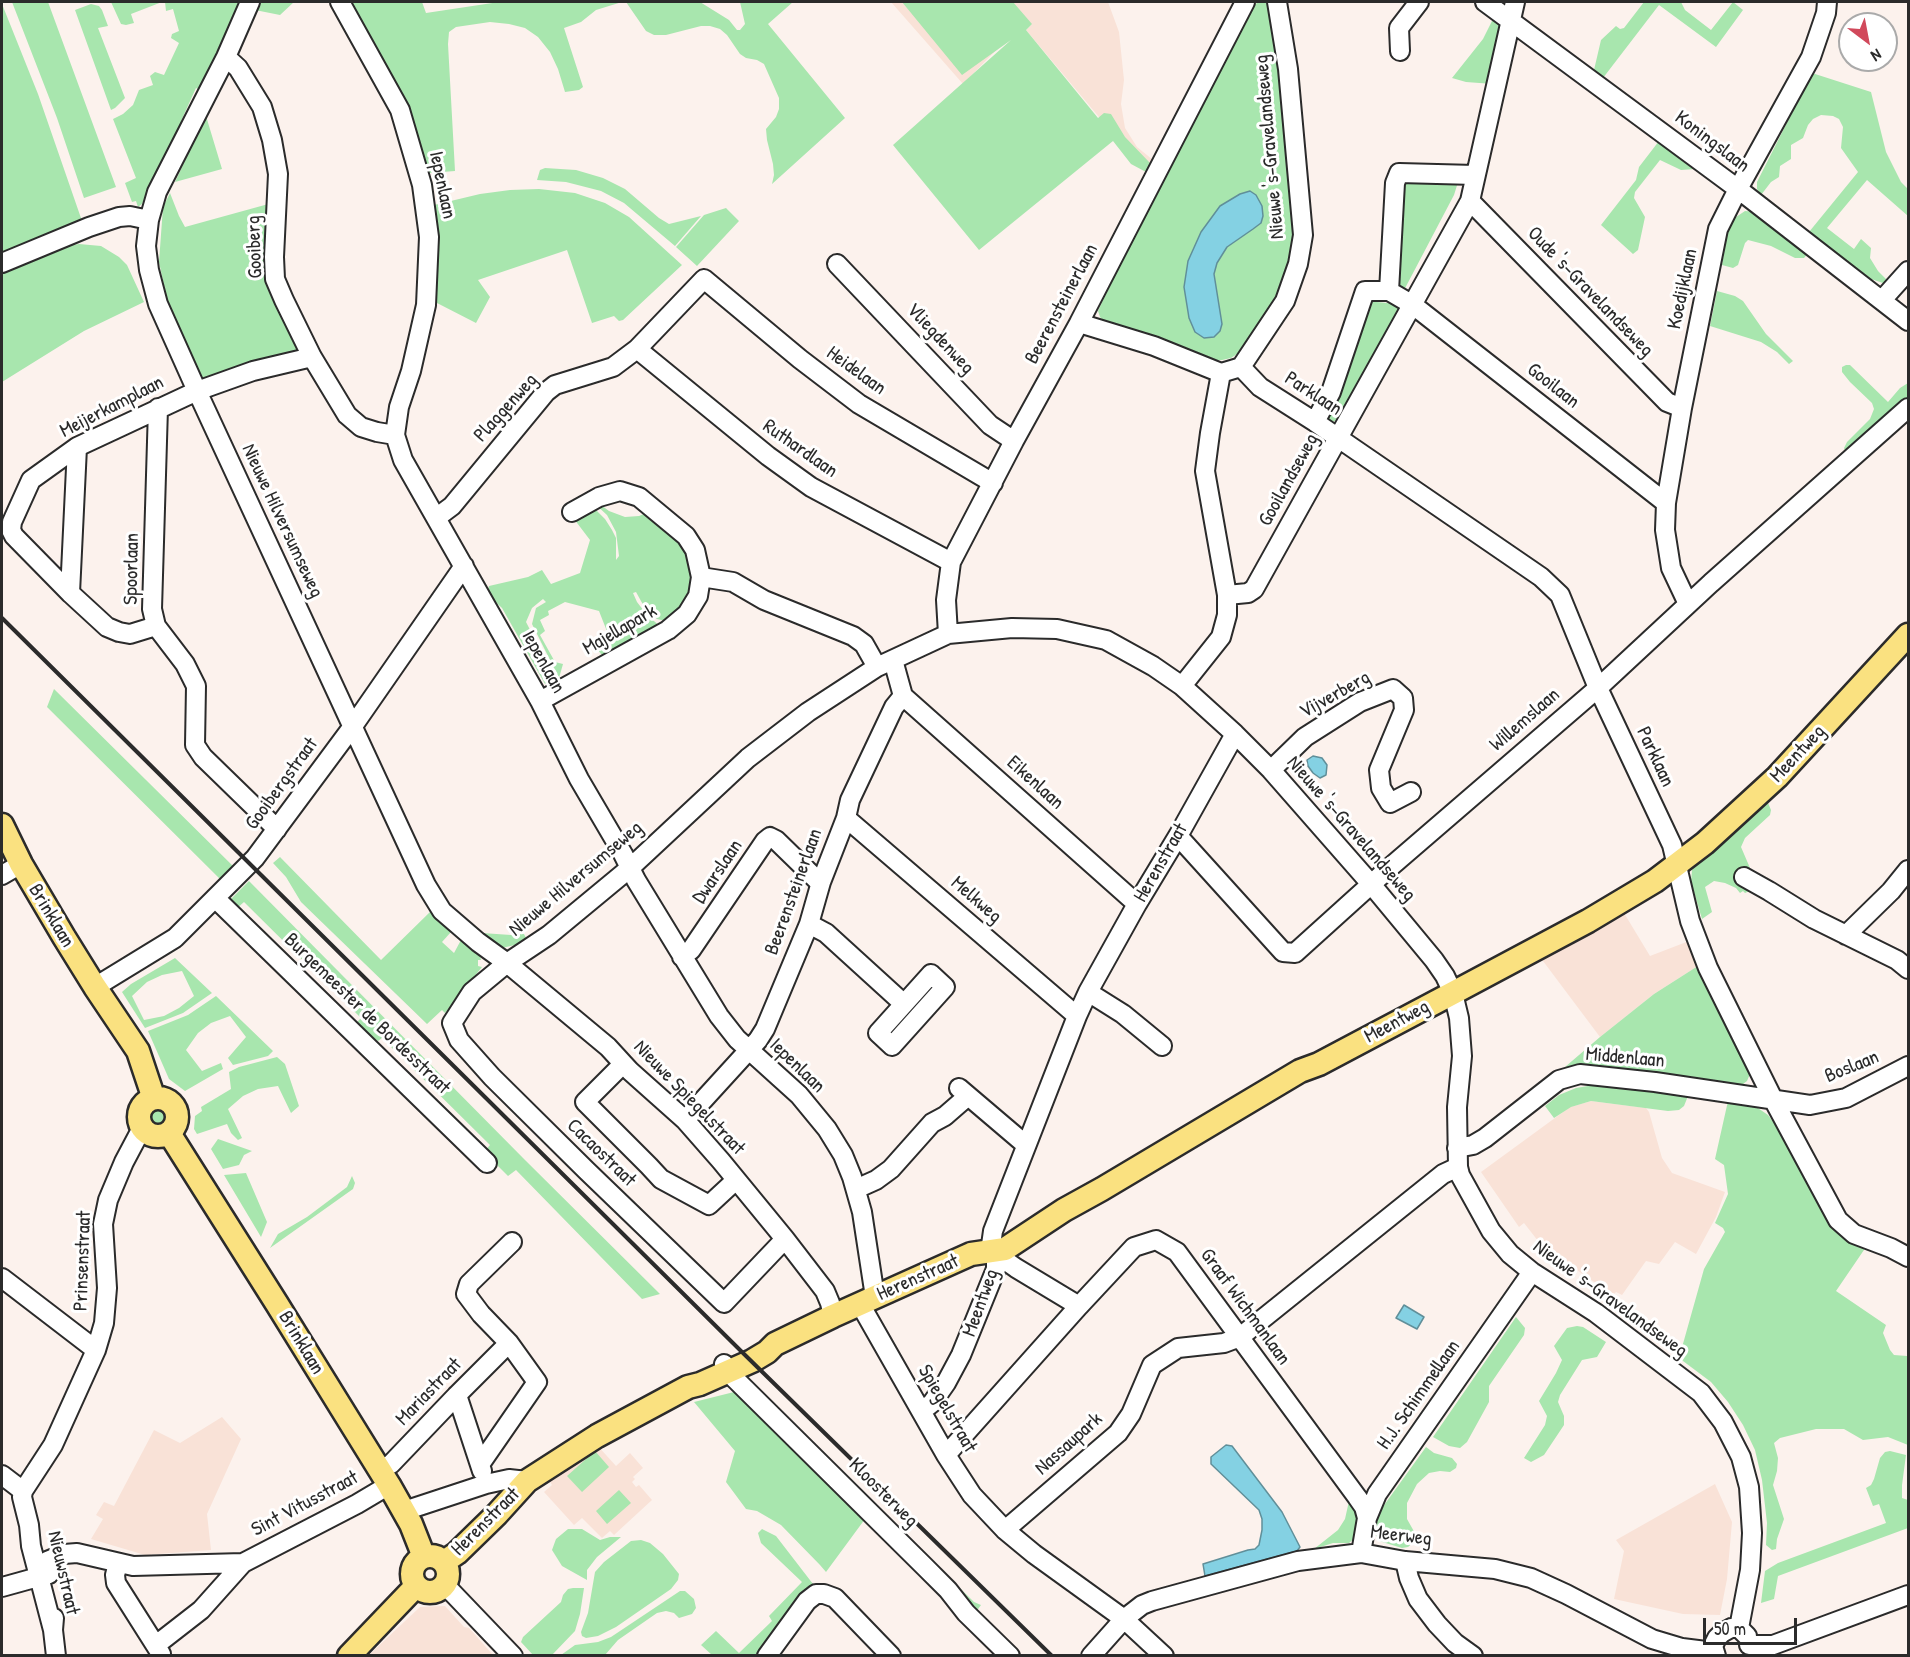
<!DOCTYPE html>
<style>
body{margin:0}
#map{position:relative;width:1910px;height:1657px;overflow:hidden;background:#fcf2ed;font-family:"Patrick Hand",sans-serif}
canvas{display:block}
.frame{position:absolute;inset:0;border:3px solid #2b2b2b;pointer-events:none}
.north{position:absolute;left:1838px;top:12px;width:60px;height:60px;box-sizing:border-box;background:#fff;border:2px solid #aaa;border-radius:50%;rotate:148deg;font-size:16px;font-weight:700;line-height:24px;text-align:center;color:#2b2b2b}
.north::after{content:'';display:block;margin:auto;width:21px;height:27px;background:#d1495b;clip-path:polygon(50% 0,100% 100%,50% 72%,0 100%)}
.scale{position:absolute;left:1703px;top:1618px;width:94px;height:27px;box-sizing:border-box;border:3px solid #2b2b2b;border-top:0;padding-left:8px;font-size:18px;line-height:21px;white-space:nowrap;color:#2b2b2b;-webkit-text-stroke:4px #fff;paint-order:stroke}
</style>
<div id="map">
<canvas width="1910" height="1657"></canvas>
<div class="frame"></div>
<div class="north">N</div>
<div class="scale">50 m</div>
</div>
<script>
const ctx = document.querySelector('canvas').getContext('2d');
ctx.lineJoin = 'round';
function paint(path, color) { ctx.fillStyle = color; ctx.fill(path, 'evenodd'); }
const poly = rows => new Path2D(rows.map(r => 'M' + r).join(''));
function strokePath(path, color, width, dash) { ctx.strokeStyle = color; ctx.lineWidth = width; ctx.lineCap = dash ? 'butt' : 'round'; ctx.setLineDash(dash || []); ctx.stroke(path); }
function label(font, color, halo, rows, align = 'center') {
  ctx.font = font + ' "Patrick Hand",sans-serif'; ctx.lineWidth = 6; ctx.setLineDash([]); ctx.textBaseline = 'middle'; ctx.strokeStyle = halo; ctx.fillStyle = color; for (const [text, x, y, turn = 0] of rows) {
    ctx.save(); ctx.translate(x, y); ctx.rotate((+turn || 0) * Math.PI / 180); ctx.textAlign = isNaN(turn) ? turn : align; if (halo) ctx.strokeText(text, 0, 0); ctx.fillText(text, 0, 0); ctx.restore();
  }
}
const built = poly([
 [891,2,1108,2,1119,32,1124,80,1121,104,1125,128,1137,147,1153,160,1149,169,1135,160,1026,30,1032,24,1013,33,963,84],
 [1624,913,1650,956,1689,941,1701,964,1654,994,1600,1037,1540,957],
 [1591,1101,1646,1108,1649,1112,1662,1158,1672,1173,1725,1192,1716,1217,1696,1254,1675,1242,1659,1264,1646,1261,1622,1295,1616,1292,1613,1295,1542,1246,1524,1223,1519,1227,1481,1172,1570,1107],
 [222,1417,241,1439,207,1514,211,1550,145,1555,91,1539,103,1519,96,1515,104,1502,114,1506,154,1430,180,1443],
 [597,1445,616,1466,630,1453,643,1468,633,1477,635,1479,632,1482,636,1487,639,1485,652,1500,614,1535,610,1531,602,1538,582,1518,574,1525,544,1492,552,1485,547,1477],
 [1715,1484,1732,1522,1727,1579,1720,1615,1683,1614,1614,1599,1624,1551,1616,1540],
 [445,1606,464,1627,469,1628,493,1655,369,1655,420,1607]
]);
const green = poly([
 [12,2,48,2,116,187,84,198,57,118],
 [111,2,162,2,131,14,134,23,126,25,121,24],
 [165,2,242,2,200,90,196,88,181,121,184,123,151,194,147,192,142,204,138,207,136,201,132,202,125,183,136,178,113,119,123,114,133,105,139,90,153,85,150,76,155,72,164,75,179,43,171,38,172,34,179,31,173,9,166,11],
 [259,2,294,2,280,15,255,10],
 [346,2,422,2,426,13,499,2,622,2,596,10,581,22,564,28,583,87,579,90,565,92,558,69,550,52,538,37,525,28,509,24,490,22,456,27,449,32,448,44,455,171,429,173,419,143],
 [626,2,700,2,729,20,737,30,740,30,745,24,740,2,793,2,768,24,845,118,772,184,774,175,773,164,767,140,766,129,776,117,779,109,779,98,764,64,757,60,746,58,740,54,727,35,720,29,710,26,701,26,666,35,654,35,646,31],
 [902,2,1013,2,1032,24,1026,30,1098,118,1104,113,1111,114,1125,137,1150,163,1146,172,1131,164,1113,141,979,250,893,145,1011,40,962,75],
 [1259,2,1270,2,1276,9,1296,215,1293,241,1290,261,1281,288,1258,332,1240,352,1231,358,1222,360,1204,360,1153,335,1106,324,1100,317,1098,311,1118,266,1252,6],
 [1220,206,1261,222,1227,247,1217,263,1214,274,1220,331,1214,337,1204,338],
 [1644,2,1681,2,1685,10,1711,30,1733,2,1743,10,1716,47,1659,5,1603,78,1594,70,1601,40,1616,26,1620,29,1624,28],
 [2,4,38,94,82,221,2,254],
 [91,4,99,6,102,10,108,26,98,28,125,98,115,108,111,110,75,10],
 [1494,17,1502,26,1493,84,1466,82,1452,78,1483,39],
 [1812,73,1871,92,1886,152,1901,182,1908,189,1908,216,1867,180,1827,228,1854,249,1861,239,1871,248,1870,258,1878,271,1889,282,1886,284,1871,279,1809,232,1858,172,1841,148,1843,127,1839,119,1833,116,1821,115,1813,119,1808,125,1803,138,1791,145,1791,159,1780,166,1779,177,1771,182,1761,195,1757,189,1757,182],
 [206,116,222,169,175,182],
 [1659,141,1695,169,1681,170,1660,160,1635,192,1634,198,1645,217,1638,250,1633,254,1601,225,1636,180,1639,167],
 [545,168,576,170,603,178,625,189,659,218,669,224,701,216,675,246,624,203,601,191,566,182,537,180,540,170],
 [1459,179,1454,195,1402,294,1397,293,1399,181],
 [539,189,575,193,605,203,629,217,682,265,623,320,619,321,614,316,592,323,567,250,478,280,490,297,476,323,437,303,428,301,434,205,480,194,510,190],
 [170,193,179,216,185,227,272,203,265,244,266,266,302,350,223,375,204,379,199,376,183,344,167,300,159,262,163,207],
 [726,208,739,221,697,266,676,247,704,215],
 [1745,211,1757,212,1809,252,1804,258,1795,258,1771,246,1748,240,1745,243,1738,265,1733,268,1722,265,1728,228,1733,219],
 [79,244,101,246,119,257,127,265,144,302,84,331,2,382,2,271,61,247],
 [1717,291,1735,296,1743,301,1766,334,1793,361,1789,364,1777,352,1761,342,1710,326],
 [1367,301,1397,304,1401,310,1335,421,1329,423,1324,418],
 [1846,365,1850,365,1888,402,1900,388,1908,383,1908,402,1847,456,1844,448,1847,442,1870,419,1874,409,1872,403,1850,382,1842,372,1842,367],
 [597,502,609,511,625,517,639,516,651,511,670,527,693,558,693,592,670,622,657,619,646,610,636,592,633,593,637,602,647,615,662,628,606,660,597,649,610,639,599,611,565,602,548,611,549,615,540,620,545,631,540,635,555,662,563,664,559,678,532,624,536,608,546,602,543,599,532,608,526,622,555,678,545,684,502,608,487,594,489,586,528,577,542,570,551,584,580,573,590,540,571,515,591,505,605,519,612,530,616,538,616,560,619,556,616,532,607,515,594,503],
 [54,689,237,870,223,882,47,707],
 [1766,798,1771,810,1770,815,1745,838,1741,847,1750,868,1741,878,1757,888,1745,893,1743,891,1740,893,1736,888,1725,883,1714,881,1705,887,1712,912,1702,919,1691,882,1692,870,1697,861],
 [280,857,381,960,430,912,451,932,442,942,454,953,461,940,480,956,481,960,478,960,478,966,482,967,445,1013,442,1010,427,1024,301,902,286,877,273,863],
 [249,881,525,1160,660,1294,642,1299,516,1170,508,1176,484,1152,490,1145,382,1038,378,1041,355,1024,361,1018,244,902,236,909,229,901],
 [523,932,526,938,519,944,502,948,482,933,511,935],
 [175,958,212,993,183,1013,145,1028,122,992,131,984],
 [182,971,194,996,179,1008,164,1016,144,1020,132,996,147,982,162,975],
 [1701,964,1750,1068,1750,1074,1747,1081,1743,1084,1735,1085,1645,1072,1575,1066,1565,1067,1600,1037,1654,994],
 [216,996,273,1051,268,1056,233,1065,228,1058,246,1037,230,1016,211,1023,198,1033,186,1050,202,1071,221,1063,223,1069,185,1091,169,1079,148,1031,188,1015],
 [277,1057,285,1064,299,1106,291,1113,278,1086,258,1089,243,1096,228,1109,242,1138,238,1140,231,1133,227,1124,197,1134,194,1129,195,1116,202,1111,201,1107,231,1089,229,1072,239,1067],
 [1600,1084,1688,1096,1684,1106,1679,1110,1668,1111,1591,1101,1571,1107,1554,1118,1545,1106,1559,1095,1576,1088],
 [1728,1101,1752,1104,1768,1115,1866,1247,1836,1291,1886,1325,1883,1333,1890,1350,1894,1355,1907,1356,1908,1358,1908,1445,1888,1437,1863,1440,1844,1429,1816,1429,1780,1438,1774,1443,1778,1458,1777,1471,1773,1485,1784,1519,1777,1539,1776,1549,1772,1550,1766,1545,1767,1523,1762,1480,1755,1450,1743,1425,1728,1402,1711,1382,1679,1358,1704,1269,1725,1232,1723,1228,1715,1223,1728,1194,1724,1165,1715,1159],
 '150 1117a10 10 0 1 1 20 0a10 10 0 1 1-20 0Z',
 [218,1139,252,1151,244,1155,239,1165,223,1169,211,1149],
 [246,1173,267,1222,261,1237,224,1175],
 [352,1176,355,1183,353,1189,270,1248,278,1234,307,1217,347,1187],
 [1516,1317,1525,1328,1524,1335,1489,1386,1489,1402,1467,1442,1460,1448,1449,1446,1433,1437],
 [1577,1326,1583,1327,1606,1342,1597,1357,1582,1360,1560,1395,1558,1402,1564,1416,1564,1425,1544,1455,1531,1462,1524,1458,1545,1425,1547,1416,1539,1401,1556,1373,1562,1360,1554,1346,1567,1328],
 [751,1380,811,1441,974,1602,981,1605,976,1612,742,1381],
 [738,1391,865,1519,826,1572,820,1565,781,1525,757,1511,746,1509,726,1482,735,1451,694,1402],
 [1426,1447,1434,1453,1452,1458,1457,1464,1456,1468,1450,1472,1440,1471,1429,1473,1417,1484,1407,1503,1407,1519,1416,1535,1414,1542,1408,1547,1402,1548,1379,1541,1376,1536,1377,1518,1382,1508],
 [595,1451,609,1467,582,1492,567,1476],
 [1890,1451,1906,1455,1902,1485,1902,1498,1908,1500,1908,1528,1778,1576,1774,1599,1761,1603,1765,1571,1778,1563,1886,1523,1879,1504,1873,1506,1866,1488,1871,1485,1874,1479,1880,1458,1885,1452],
 [619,1490,631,1503,607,1524,596,1511],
 [1349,1501,1355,1512,1357,1521,1355,1538,1349,1543,1333,1543,1314,1549,1338,1530,1345,1519],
 [568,1529,582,1529,600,1540,610,1537,621,1537,597,1557,587,1570,587,1580,562,1566,552,1550,556,1539],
 [762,1529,776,1536,813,1584,765,1656,712,1655,701,1645,716,1631,739,1653,772,1621,769,1616,802,1582,761,1543,758,1533],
 [641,1540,650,1543,663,1554,679,1574,678,1580,671,1589,616,1627,598,1636,586,1638,582,1636,581,1632,588,1613,595,1572,604,1562,631,1541],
 [573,1588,584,1588,580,1614,575,1631,552,1655,533,1655,521,1642,523,1637,561,1602,563,1595,568,1589],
 [680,1591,685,1591,694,1599,696,1608,692,1614,679,1618,674,1613,666,1611,657,1613,618,1640,605,1655,561,1655,575,1645,598,1642,611,1637]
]);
const water = poly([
 [1250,191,1256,195,1262,206,1263,216,1261,223,1253,229,1227,247,1217,263,1214,274,1222,324,1220,331,1214,337,1204,338,1195,332,1189,318,1184,287,1188,261,1201,232,1220,206,1240,194,1250,191],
 [1313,756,1322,758,1327,765,1326,775,1320,778,1313,773,1308,766,1307,760,1313,756],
 [1404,1305,1424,1317,1417,1329,1396,1318,1404,1305],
 [1226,1445,1232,1446,1282,1512,1300,1547,1297,1551,1205,1576,1203,1564,1248,1550,1255,1549,1259,1545,1262,1530,1262,1519,1259,1510,1211,1464,1211,1457,1226,1445]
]);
const minor = poly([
 [250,2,226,57,157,192,149,220,146,246,149,270,158,304,197,391,426,885,442,911,478,942,507,963,549,935,630,868,748,758,808,712,877,667,948,634,1012,628,1057,629,1106,640,1153,666,1182,686,1235,734,1271,770,1371,884,1434,960,1445,976,1453,993,1459,1018,1462,1056,1457,1107,1458,1167,1460,1175,1491,1231,1510,1254,1532,1272,1596,1313,1701,1393,1723,1422,1741,1457,1749,1487,1752,1533,1750,1570,1739,1628],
 [340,2,400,110,422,185,429,237,426,305,411,371,399,407,395,435,403,460,540,701,579,779,623,854,636,880,719,1016,737,1039,799,1095,827,1129,843,1155,852,1177,862,1212,875,1297],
 [1485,2,1738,189,1908,321],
 [1400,51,1399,28,1419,2],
 [226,57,238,68,262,107,272,140,278,174,274,257,275,279,284,300,312,357,347,415,361,427,377,432,395,435],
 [1470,201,1667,402,1682,408],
 [2,263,89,227,119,217,130,216,149,220],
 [837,264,990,425,1014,441],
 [1389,291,1395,183,1399,173,1475,175],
 [1882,300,1908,271],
 [1079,323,1154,346,1221,373],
 [637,349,768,456,811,487,951,562],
 [1241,367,1260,387,1315,422,1541,577,1560,595,1598,688,1672,845,1690,921,1708,968,1774,1101,1838,1220,1854,1234,1891,1248,1908,1257],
 [1221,373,1241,367,1285,301,1298,264,1303,235,1288,69,1277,2],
 [158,408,152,609,156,626,185,664,196,686,195,745,203,757,277,829],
 [1315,422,1331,392,1365,291,1389,291,1413,305,1666,503],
 [436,518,452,506,546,392,555,385,613,367,637,349,704,279,800,359,859,404,993,483],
 [701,577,733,582,764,600,853,636,864,644,877,667],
 [70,593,77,447],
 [1227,595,1248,593,1254,589,1470,201,1515,2],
 [1688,604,1671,568,1665,530,1666,503,1682,408,1718,229,1738,189,1811,57,1826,13,1827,2],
 [156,626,130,634,119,632,107,627,70,593,14,536,11,530,12,522,31,480,77,447,197,391,253,371,312,357],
 [948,634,946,600,951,562,1014,441,1079,323,1245,2],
 [893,660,903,696],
 [1182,686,1221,637,1227,615,1227,595,1205,471,1210,433,1221,373],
 [903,696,1137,904],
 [540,701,668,630,687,614,698,596,701,577,695,550,686,536,639,497,620,491,599,497,572,512],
 [1271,770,1305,737,1360,702,1393,689,1403,698,1404,710,1379,770,1381,788,1390,803,1411,792],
 [846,818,1077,1016],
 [1178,836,1283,952,1295,953,1388,869,1598,688,1711,583,1908,408],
 [2,875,21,864],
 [1744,877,1769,891,1814,919,1897,960,1908,969],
 [215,898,487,1163],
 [809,924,826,933,904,1004],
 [1846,935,1891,891,1908,870],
 [682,957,691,950,765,841,770,837,776,840,816,879,821,882],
 [931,974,945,987,892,1046,878,1033,931,974],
 [95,987,175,938,255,858,353,726,464,566],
 [1088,992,1123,1014,1162,1046],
 [623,1064,585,1102,649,1166,661,1179,709,1205,736,1180],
 [959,1088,1026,1145],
 [685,1120,758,1040,765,1029,809,924,821,882,846,818,850,800,894,707,903,696],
 [1457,1148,1473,1145,1485,1138,1559,1080,1580,1074,1655,1082,1810,1105,1846,1098,1908,1066],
 [856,1189,876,1180,891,1169,932,1123,945,1116,968,1096],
 [785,1239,724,1303,587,1171,492,1077,459,1040,452,1023,472,992,507,963,608,1047,630,1071,685,1120,721,1161,785,1239,825,1291,830,1303,833,1316],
 [992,1251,1016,1268,1079,1306,1134,1247,1156,1240,1177,1252,1357,1497,1364,1507,1367,1518],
 [2,1278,96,1350],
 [860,1304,946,1455,972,1495,1005,1530,1034,1554,1124,1619,1164,1656],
 [724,1364,728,1372,925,1567,948,1590,966,1613,1010,1656],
 [457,1395,482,1471],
 [922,1411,932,1403,946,1383,961,1355,996,1269,996,1261,991,1245,993,1231,1077,1016,1088,992,1137,904,1178,836,1235,734],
 [946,1455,1079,1306],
 [481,1463,537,1382,509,1343,481,1314,466,1294,469,1284,512,1242],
 [379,1470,391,1464,457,1395,509,1343],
 [2,1475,23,1491],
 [404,1511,486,1484,509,1479,527,1481],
 [1005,1530,1118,1433,1131,1414,1152,1365,1178,1348,1224,1343,1240,1337,1443,1174,1458,1167],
 [1361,1553,1367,1518,1377,1494,1532,1272],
 [47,1561,64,1554,77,1553,133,1566,243,1563,357,1504,389,1485],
 [1405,1561,1409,1578,1418,1599,1437,1624,1455,1643,1473,1656],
 [118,1563,115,1575,116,1583,161,1654],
 [445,1585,513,1656],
 [2,1587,49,1574],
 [54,1618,53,1630,56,1656],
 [53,1630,31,1546,29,1525,22,1497,23,1491,53,1445,96,1350,104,1323,107,1288,103,1224,108,1200,124,1162,142,1128],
 [156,1645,201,1610,243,1563],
 [1749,1645,1773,1645,1908,1595],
 [767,1656,807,1601,816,1594,824,1594,835,1598,891,1656],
 [1091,1656,1124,1619,1142,1605,1152,1601,1298,1561,1361,1553,1405,1561,1495,1569,1531,1578,1566,1594,1652,1639,1682,1648,1714,1652],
 [1716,1656,1713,1646,1717,1638,1722,1633,1731,1628,1739,1628,1747,1636]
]);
const major = poly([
 [2,825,21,864,64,937,95,987,138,1051,151,1090,152,1099],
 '139 1117a19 19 0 1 1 38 0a19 19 0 1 1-38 0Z',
 [169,1133,277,1304,389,1485,411,1524,424,1557],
 '412 1574a18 18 0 1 1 36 0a18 18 0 1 1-36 0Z',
 [444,1562,457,1553,497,1514,527,1481,597,1436,688,1387,700,1384,752,1361,767,1352,775,1344,833,1316,971,1254,1005,1249,1064,1210,1102,1189,1300,1071,1319,1064,1453,993,1588,921,1655,881,1705,843,1777,777,1908,635],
 [349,1656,416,1586]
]);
const rail = poly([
 [2,618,744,1354,1052,1656]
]);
const streetNames = [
 ["Koningslaan",1712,142,37],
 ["Nieuwe 's-Gravelandseweg",1270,147,-95],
 ["Iepenlaan",442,185,78],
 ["Gooiberg",255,247,-92],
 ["Koedijklaan",1683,289,-78],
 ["Oude 's-Gravelandseweg",1590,292,46],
 ["Beerensteinerlaan",1062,304,-62],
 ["Vliegdenweg",940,339,47],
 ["Heidelaan",856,371,36],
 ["Gooilaan",1553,386,38],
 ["Parklaan",1313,394,33],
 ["Meijerkamplaan",112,407,-27],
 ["Plaggenweg",506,408,-48],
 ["Ruthardlaan",800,449,35],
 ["Gooilandseweg",1289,480,-61],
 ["Nieuwe Hilversumseweg",282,521,65],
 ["Spoorlaan",132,569,-89],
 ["Majellapark",620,630,-30],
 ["Iepenlaan",543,662,61],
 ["Vijverberg",1335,695,-29],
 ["Willemslaan",1525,720,-41],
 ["Meentweg",1798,754,-47],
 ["Parklaan",1655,757,65],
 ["Eikenlaan",1035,783,42],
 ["Gooibergstraat",282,784,-54],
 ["Nieuwe 's-Gravelandseweg",1351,829,49],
 ["Herenstraat",1161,863,-60],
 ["Dwarslaan",718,872,-56],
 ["Nieuwe Hilversumseweg",576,879,-40],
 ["Beerensteinerlaan",794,892,-70],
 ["Melkweg",976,900,41],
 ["Brinklaan",51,916,59],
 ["Burgemeester de Bordesstraat",367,1014,44],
 ["Meentweg",1397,1022,-28],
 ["Middenlaan",1625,1058,5],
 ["Iepenlaan",797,1066,44],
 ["Boslaan",1852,1067,-22],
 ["Nieuwe Spiegelstraat",689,1098,46],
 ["Cacaostraat",601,1153,44],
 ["Prinsenstraat",83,1261,-88],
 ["Herenstraat",918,1278,-24],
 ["Nieuwe 's-Gravelandseweg",1610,1299,36],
 ["Meentweg",981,1303,-70],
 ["Graaf Wichmanlaan",1245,1307,54],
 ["Brinklaan",301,1343,59],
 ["Mariastraat",429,1392,-46],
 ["H.J. Schimmellaan",1419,1395,-55],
 ["Spiegelstraat",947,1409,60],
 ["Nassaupark",1069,1444,-42],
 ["Kloosterweg",883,1493,45],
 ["Sint Vitusstraat",305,1504,-28],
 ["Herenstraat",486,1522,-45],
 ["Meerweg",1401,1536,7],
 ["Nieuwstraat",63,1573,77]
];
paint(built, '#f9e2d7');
paint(green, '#a8e6ae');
paint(water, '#84d1e3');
strokePath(water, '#608f99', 1.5);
strokePath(minor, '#2b2b2b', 22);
strokePath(major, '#2b2b2b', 27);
strokePath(minor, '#fff', 18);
strokePath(major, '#fae180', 22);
strokePath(rail, '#2b2b2b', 4);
label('20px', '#2b2b2b', '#fff', streetNames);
</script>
